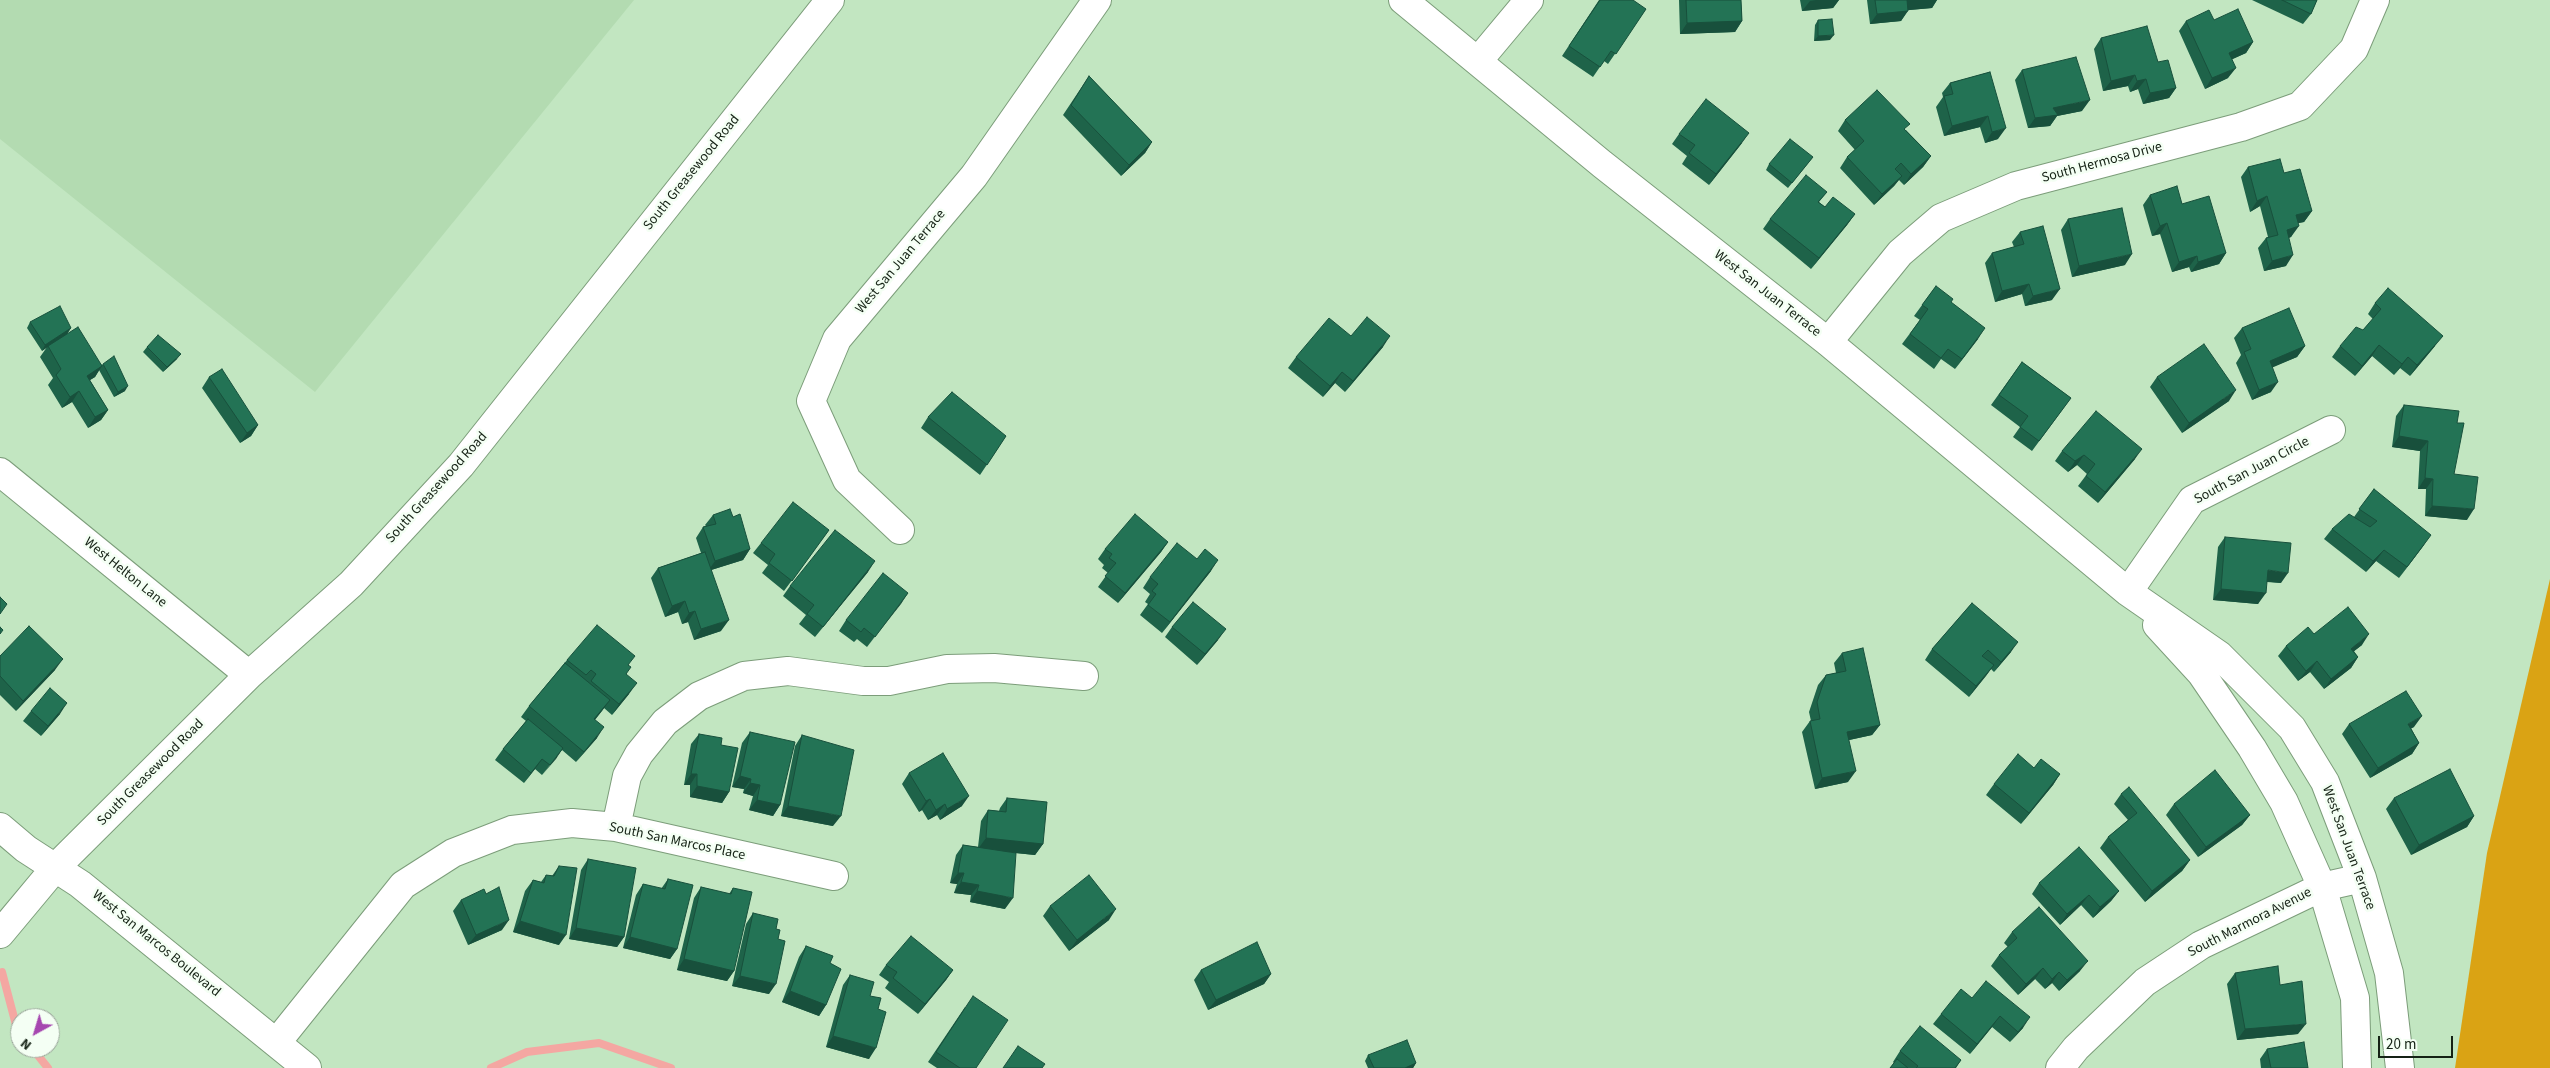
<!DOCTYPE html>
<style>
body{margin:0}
#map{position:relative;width:2550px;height:1068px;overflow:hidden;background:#c2e6c1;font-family:"Source Sans 3",sans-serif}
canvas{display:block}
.north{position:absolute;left:10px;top:1008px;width:50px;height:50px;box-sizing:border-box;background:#f4fff4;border:1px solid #9ba79b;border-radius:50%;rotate:219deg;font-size:14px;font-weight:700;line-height:20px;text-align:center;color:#152215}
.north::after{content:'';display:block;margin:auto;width:18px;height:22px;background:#a647b0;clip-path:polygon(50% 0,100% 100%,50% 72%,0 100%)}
.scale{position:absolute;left:2378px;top:1036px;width:75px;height:22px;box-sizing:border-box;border:2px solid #152215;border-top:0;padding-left:6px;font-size:15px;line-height:18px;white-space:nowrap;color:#152215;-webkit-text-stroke:4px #f4fff4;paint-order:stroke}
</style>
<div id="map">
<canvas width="2550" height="1068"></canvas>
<div class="north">N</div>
<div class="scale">20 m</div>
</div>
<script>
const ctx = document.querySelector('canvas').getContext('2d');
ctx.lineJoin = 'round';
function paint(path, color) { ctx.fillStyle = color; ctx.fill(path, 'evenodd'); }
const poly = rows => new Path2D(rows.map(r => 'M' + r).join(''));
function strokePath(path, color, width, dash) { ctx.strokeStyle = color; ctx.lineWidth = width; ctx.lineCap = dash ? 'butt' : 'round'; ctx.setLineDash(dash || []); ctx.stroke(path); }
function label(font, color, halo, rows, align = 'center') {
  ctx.font = font + ' "Source Sans 3",sans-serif'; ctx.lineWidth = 5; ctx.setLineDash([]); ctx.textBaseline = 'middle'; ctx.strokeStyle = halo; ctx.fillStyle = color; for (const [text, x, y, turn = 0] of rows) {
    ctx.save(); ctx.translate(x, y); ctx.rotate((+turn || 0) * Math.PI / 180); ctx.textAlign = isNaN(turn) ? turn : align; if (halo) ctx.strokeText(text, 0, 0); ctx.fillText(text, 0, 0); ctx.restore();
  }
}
const built = poly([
 [0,0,634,0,315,392,0,139]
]);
const green = poly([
 [2550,579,2550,1068,2455,1068,2487,853]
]);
const stream = poly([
 [2,972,16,1025,20,1031],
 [32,1048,48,1068],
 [491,1068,527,1052,599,1043,671,1068]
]);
const minor = poly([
 [1403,0,1602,164,1828,342,2128,592,2219,655,2292,728,2325,782,2362,878,2389,973,2400,1068],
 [1478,61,1529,0],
 [1828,342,1900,253,1941,218,2016,186,2241,127,2300,106,2354,49,2375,0],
 [0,472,249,675],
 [900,530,847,480,811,401,837,339,974,176,1097,0],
 [2128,592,2192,500,2331,430],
 [2157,625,2201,673,2252,748,2284,802,2322,887,2355,998,2357,1068],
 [0,827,26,849,80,884,307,1068],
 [616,827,627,776,639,754,665,722,699,696,744,676,788,671,863,681,889,681,947,669,994,668,1084,676],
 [0,934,55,868,249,675,351,584,461,465,830,0],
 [277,1042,403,885,453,853,512,830,572,823,616,827,834,876],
 [2060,1068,2076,1048,2145,982,2201,945,2322,887,2362,878]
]);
const wall = poly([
 [1599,0,1646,9,1608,64,1604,61,1593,77,1562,56],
 [1679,0,1741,0,1742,21,1735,32,1680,34],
 [1800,0,1839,0,1833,8,1802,11],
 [1867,0,1937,0,1932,8,1908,10,1901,21,1870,24],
 [2252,0,2317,0,2311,14,2303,24],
 [1818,20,1830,40,1814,41,1815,25],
 [2214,20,2253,42,2246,53,2232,59,2228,78,2205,89,2179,31,2186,21],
 [2101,38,2158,62,2176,88,2169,98,2143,104,2138,89,2130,92,2128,86,2103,91,2094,49],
 [2022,70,2082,111,2057,116,2050,126,2028,128,2015,80],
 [1990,72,1998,139,1985,143,1980,127,1944,136,1936,107,1943,97,1942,93,1950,83],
 [1089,76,1152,142,1145,153,1121,176,1063,115],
 [1845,120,1906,130,1931,156,1923,167,1904,185,1899,180,1894,186,1874,205,1840,168,1847,157,1855,150,1838,131],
 [1679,134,1742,143,1709,185,1682,164,1687,156,1672,144],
 [1813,157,1788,188,1766,170,1769,164],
 [2248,167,2284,173,2312,211,2304,222,2298,223,2291,237,2289,238,2286,266,2264,271,2258,248,2266,238,2268,237,2260,206,2250,212,2241,177],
 [1827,192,1819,202,1825,207,1855,214,1847,225,1811,269,1763,229,1770,219],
 [2150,195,2182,204,2226,253,2219,264,2191,272,2189,267,2172,272,2160,234,2152,236,2143,205],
 [2068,219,2125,265,2072,277,2061,230],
 [2020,232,2052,300,2025,306,2022,294,1995,302,1985,263,1992,253,2014,247,2012,242],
 [1936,286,1951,302,1978,339,1955,369,1941,359,1934,369,1902,344,1920,320,1914,316],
 [2375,303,2435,346,2410,376,2400,368,2394,375,2372,356,2355,376,2332,357,2340,346,2363,330,2373,319,2368,314],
 [30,322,71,328,67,334,102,365,103,364,125,391,114,397,99,370,95,377,90,380,108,410,101,420,88,428,72,402,62,408,48,385,53,378,40,357,47,347,42,351,27,328],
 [2242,328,2305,346,2297,357,2272,367,2271,392,2252,400,2236,363,2241,355,2234,338],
 [1351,336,1383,347,1345,392,1335,383,1323,397,1288,368,1296,357],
 [147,347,177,359,163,372,143,352],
 [2022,362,2071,398,2032,451,2013,437,2020,427,1991,405],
 [209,377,258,425,251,436,240,443,202,388],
 [2157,377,2229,401,2182,433,2150,387],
 [2404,405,2457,423,2454,474,2467,520,2425,516,2426,489,2418,489,2420,451,2392,447,2396,416],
 [928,417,1006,436,980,475,921,428],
 [2062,451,2135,459,2098,503,2078,486,2087,474,2077,465,2068,472,2055,461],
 [2374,489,2424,545,2399,578,2376,561,2366,572,2324,539,2332,529,2354,517],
 [713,515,733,517,750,549,743,560,711,570,721,631,694,640,688,622,682,624,678,612,665,617,651,578,658,568,701,553,696,538,703,527,706,526,705,525],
 [829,530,784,591,762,573,768,565,753,553,761,543],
 [2225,537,2281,583,2267,582,2258,604,2213,600,2218,547],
 [1168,542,1161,552,1118,603,1098,587,1108,573,1102,568,1104,565,1098,559,1105,549],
 [1211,571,1162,633,1140,615,1148,604,1145,602,1150,594,1143,588,1150,577],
 [868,572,815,637,799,624,806,615,783,596,790,586],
 [908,593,867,647,857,639,854,642,839,631,846,620],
 [1972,603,2011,652,1994,672,1991,669,1969,697,1925,660,1932,649],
 [1172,627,1218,640,1197,665,1165,637],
 [2314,634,2362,645,2354,651,2358,657,2351,668,2324,689,2310,672,2298,681,2278,656,2286,646],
 [1842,653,1880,725,1872,735,1849,740,1848,782,1815,789,1802,732,1810,721,1811,721,1809,712,1818,685,1826,675,1836,673,1834,663],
 [0,656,55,670,16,711,0,695],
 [567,660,629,665,626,675,629,694,612,715,604,708,595,720,597,738,576,762,562,750,542,775,535,769,524,783,495,760,503,749,526,721,521,717,529,706],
 [31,711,60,714,41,736,23,721],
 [2349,724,2414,727,2411,728,2419,743,2412,754,2370,778,2342,734],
 [750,732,780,805,773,816,749,810,753,796,743,793,744,789,732,787,742,743],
 [699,734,721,745,729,792,722,803,690,797,690,785,684,785,691,744],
 [802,735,833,826,781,816,795,746],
 [909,773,962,806,940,820,937,815,928,820,922,810,919,812,902,784],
 [2060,774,2053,785,2021,824,1986,795,1994,784],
 [2121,794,2190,860,2182,871,2145,902,2100,848,2108,837,2128,820,2114,804],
 [1007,798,1043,844,1035,855,1005,852,1005,909,970,902,971,895,954,893,957,884,950,883,956,855,963,845,978,847,981,821,988,810,999,811,1000,808],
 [2394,798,2474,816,2467,827,2411,855,2386,809],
 [2174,804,2250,815,2242,825,2198,857,2166,815],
 [588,859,624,937,617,947,569,939,581,870],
 [559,866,559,945,513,932,525,891,533,880,541,882,546,875,552,876],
 [668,879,677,949,670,959,623,948,636,895,643,884,661,889],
 [2039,883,2119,891,2111,901,2093,918,2081,905,2060,925,2032,894],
 [701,887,729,894,733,888,734,971,727,981,677,970,694,898],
 [461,900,502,930,468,945,453,911],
 [1050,906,1109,920,1069,951,1043,916],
 [753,913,776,929,769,994,732,986,746,924],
 [2012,932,2080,971,2059,991,2052,983,2045,989,2035,979,2018,995,1991,966,1999,955,2008,947,2004,943],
 [806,946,830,963,826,1005,819,1016,782,1002,799,957],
 [886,965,953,970,946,980,918,1014,885,988,889,982,879,975],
 [1201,970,1271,974,1264,984,1208,1010,1194,980],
 [2235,973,2280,985,2298,1034,2237,1040,2227,984],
 [850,975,870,996,878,1009,869,1059,826,1047,843,985],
 [1972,998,2023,1028,2010,1042,1992,1027,1970,1054,1933,1024,1941,1014],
 [965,1007,976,1068,937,1068,928,1062],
 [2267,1049,2308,1068,2261,1068,2260,1059],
 [1900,1051,1961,1060,1956,1068,1890,1068,1894,1063,1893,1062],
 [1368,1055,1416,1063,1413,1068,1368,1068,1365,1061]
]);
const shadedWall = poly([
 [1816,0,1839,0,1833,8,1802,11,1810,1],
 [1907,0,1937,0,1932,8,1899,11],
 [1908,11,1901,21,1870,24,1877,14],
 [1742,21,1735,32,1680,34,1687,23],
 [1834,35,1830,40,1814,41,1818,36],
 [2253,42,2246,53,2222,64,2229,53],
 [2236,68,2228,78,2205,89,2212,78],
 [2135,75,2128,86,2103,91,2111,81],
 [2146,79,2138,89,2130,92,2137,81],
 [2176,88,2169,98,2143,104,2150,93],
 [2090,100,2082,111,2057,116,2050,126,2028,128,2035,118,2053,108],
 [1988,116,1980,127,1944,136,1952,126],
 [2006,128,1998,139,1985,143,1992,132],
 [1749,133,1742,143,1709,185,1716,174],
 [1152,142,1145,153,1121,176,1129,165],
 [1931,156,1923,167,1904,185,1911,174],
 [1902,176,1894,186,1874,205,1882,194],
 [2267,196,2260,206,2250,212,2257,201],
 [2312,211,2304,222,2288,225,2296,215],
 [1855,214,1847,225,1811,269,1819,258],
 [2167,223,2160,234,2152,236,2160,226],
 [2299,226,2291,237,2279,240,2287,230],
 [2226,253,2219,264,2191,272,2198,262],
 [2132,254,2125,265,2072,277,2079,266],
 [2293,255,2286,266,2264,271,2272,261],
 [2197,256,2189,267,2172,272,2179,262],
 [2029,284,2022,294,1995,302,2002,291],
 [2060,289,2052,300,2025,306,2033,296],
 [71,328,67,334,42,351,45,345],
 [1985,328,1978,339,1955,369,1962,359],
 [1390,336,1383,347,1345,392,1353,381],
 [2443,336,2435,346,2410,376,2417,365],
 [2379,345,2372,356,2355,376,2362,366],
 [2305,346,2297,357,2262,372,2270,361],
 [181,354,177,359,163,372,167,367],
 [2408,357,2400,368,2394,375,2402,364],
 [102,366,95,377,80,386,87,376],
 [1342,372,1335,383,1323,397,1330,386],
 [2278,382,2271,392,2252,400,2259,390],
 [128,386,125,391,114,397,118,392],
 [2236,390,2229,401,2182,433,2189,423],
 [79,391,72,402,62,408,70,397],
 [108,410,101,420,88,428,95,417],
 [258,425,251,436,240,443,247,433],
 [2399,436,2428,441,2420,451,2392,447],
 [2142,449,2135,459,2098,503,2105,492],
 [2084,455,2077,465,2068,472,2075,461],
 [2425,478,2433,479,2426,489,2418,489],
 [2432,506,2474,509,2467,520,2425,516],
 [2431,535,2424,545,2399,578,2407,567],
 [1168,542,1161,552,1118,603,1125,593],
 [750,549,743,560,708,571,715,561],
 [2384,550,2376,561,2366,572,2373,561],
 [1218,560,1211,571,1162,633,1170,622],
 [875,561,868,572,815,637,823,627],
 [2268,570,2288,573,2281,583,2261,581],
 [2221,589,2266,593,2258,604,2213,600],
 [908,593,901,604,867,647,875,637],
 [685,601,678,612,665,617,672,606],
 [695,611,688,622,682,624,689,613],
 [729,620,721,631,694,640,701,629],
 [1226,629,1218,640,1197,665,1205,654],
 [2369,634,2362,645,2344,659,2351,649],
 [2018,642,2011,652,1994,672,2001,662],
 [2358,657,2351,668,2324,689,2331,679],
 [63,659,55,670,16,711,23,701],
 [2317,661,2310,672,2298,681,2306,671],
 [1994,665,1986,676,1969,697,1976,686],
 [637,683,629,694,612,715,619,704],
 [610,700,602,711,587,729,594,719],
 [67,703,60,714,41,736,48,726],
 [2422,716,2414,727,2401,734,2408,724],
 [1880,725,1872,735,1840,742,1847,732],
 [604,727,597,738,576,762],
 [2419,743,2412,754,2370,778,2378,768],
 [563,748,556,759,542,775,550,765],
 [542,759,535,769,524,783,531,773],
 [1856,771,1848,782,1815,789,1822,778],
 [691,774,697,774,690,785,684,785],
 [2060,774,2053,785,2021,824,2029,813],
 [740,776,751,779,744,789,732,787],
 [750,783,760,785,753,796,743,793],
 [697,786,729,792,722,803,690,797],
 [969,796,962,806,940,820,947,809],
 [930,799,922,810,919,812,926,801],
 [757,800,780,805,773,816,749,810],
 [945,804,937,815,928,820,936,810],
 [788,806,841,816,833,826,781,816],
 [2250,815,2242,825,2198,857,2206,847],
 [2474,816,2467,827,2411,855,2419,845],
 [986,838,1043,844,1035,855,978,849],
 [2190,860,2182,871,2145,902,2152,891],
 [958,873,964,873,957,884,950,883],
 [961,882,979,885,971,895,954,893],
 [977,891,1013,898,1005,909,970,902],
 [2119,891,2111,901,2093,918,2100,907],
 [2089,895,2081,905,2060,925,2067,914],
 [1116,909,1109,920,1069,951,1077,940],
 [509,920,502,930,468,945,476,935],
 [520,921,566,935,559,945,513,932],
 [576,928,624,937,617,947,569,939],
 [630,937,677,949,670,959,623,948],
 [684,959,734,971,727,981,677,970],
 [2088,961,2080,971,2059,991,2067,980],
 [2043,968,2035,979,2018,995,2026,984],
 [953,970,946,980,918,1014,925,1004],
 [2059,972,2052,983,2045,989,2052,979],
 [1271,974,1264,984,1208,1010,1216,1000],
 [740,976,776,984,769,994,732,986],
 [790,991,826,1005,819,1016,782,1002],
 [2000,1016,1992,1027,1970,1054,1977,1044],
 [2030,1017,2023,1028,2010,1042],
 [2306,1024,2298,1034,2237,1040,2245,1029],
 [833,1036,876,1048,869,1059,826,1047],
 [1416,1063,1413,1068,1405,1068]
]);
const building = poly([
 [1600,0,1633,0,1646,9,1616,54,1611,51,1600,67,1569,46,1600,0],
 [1686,0,1741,0,1742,21,1687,23,1686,0],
 [1875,0,1908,0,1907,0,1908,11,1877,14,1875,0],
 [2282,0,2317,0,2311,14,2282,0],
 [2238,9,2253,42,2229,53,2236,68,2212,78,2186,21,2209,10,2214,20,2238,9],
 [1832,19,1834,35,1818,36,1818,20,1832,19],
 [2147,26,2158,62,2168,60,2176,88,2150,93,2146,79,2137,81,2135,75,2111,81,2101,38,2147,26],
 [2076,57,2090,100,2053,108,2058,115,2035,118,2022,70,2076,57],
 [1990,72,2006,128,1992,132,1988,116,1952,126,1944,96,1953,94,1950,83,1990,72],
 [1089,76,1152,142,1129,165,1071,105,1089,76],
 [1877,90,1910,124,1904,129,1931,156,1911,174,1901,163,1895,169,1902,176,1882,194,1847,157,1864,141,1845,120,1877,90],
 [1706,99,1749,133,1716,174,1689,153,1695,145,1679,134,1706,99],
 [1790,139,1813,157,1792,183,1769,164,1790,139],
 [2280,159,2284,173,2300,169,2312,211,2296,215,2299,226,2287,230,2293,255,2272,261,2266,238,2278,235,2267,196,2257,201,2248,167,2280,159],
 [1806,175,1827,192,1818,202,1825,207,1833,197,1855,214,1819,258,1770,219,1806,175],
 [2177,186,2182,204,2209,196,2226,253,2198,262,2197,256,2179,262,2167,223,2160,226,2150,195,2177,186],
 [2122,208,2132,254,2079,266,2068,219,2122,208],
 [2043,226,2060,289,2033,296,2029,284,2002,291,1992,253,2024,244,2020,232,2043,226],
 [1936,286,1953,299,1951,302,1985,328,1962,359,1948,349,1941,358,1910,334,1928,309,1922,305,1936,286],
 [2388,288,2443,336,2417,365,2408,357,2402,364,2379,345,2362,366,2340,346,2356,327,2363,330,2381,309,2375,303,2388,288],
 [60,306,71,328,45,345,30,322,60,306],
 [2289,308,2305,346,2270,361,2278,382,2259,390,2244,352,2251,349,2242,328,2289,308],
 [1367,317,1390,336,1353,381,1342,372,1330,386,1296,357,1329,318,1351,336,1367,317],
 [78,327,102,366,87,376,108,410,95,417,79,391,70,397,56,375,61,369,48,346,78,327],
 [158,335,181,354,167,367,147,347,158,335],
 [2204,344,2236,390,2189,423,2157,377,2204,344],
 [114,356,128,386,118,392,103,364,114,356],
 [2022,362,2071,398,2039,441,2020,427,2028,416,1999,395,2022,362],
 [222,369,258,425,247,433,209,377,222,369],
 [952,392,1006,436,987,465,928,417,952,392],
 [2404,405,2459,411,2457,423,2464,423,2454,474,2478,477,2474,509,2432,506,2433,479,2425,478,2428,441,2399,436,2404,405],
 [2096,411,2142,449,2105,492,2086,476,2095,464,2084,455,2075,461,2062,451,2096,411],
 [2374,489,2431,535,2407,567,2384,550,2373,561,2332,529,2349,514,2370,527,2377,521,2359,509,2374,489],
 [793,502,829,530,792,581,769,563,775,554,761,543,793,502],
 [730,509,733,517,740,514,750,549,715,561,703,527,716,524,713,515,730,509],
 [1135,514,1168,542,1125,593,1105,576,1116,563,1109,558,1112,554,1105,549,1135,514],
 [835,530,875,561,823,627,807,614,814,605,790,586,835,530],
 [2225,537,2291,543,2288,573,2268,570,2266,593,2221,589,2225,537],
 [1177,543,1197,559,1205,549,1218,560,1170,622,1148,605,1156,594,1152,591,1158,584,1150,577,1177,543],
 [705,552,729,620,701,629,695,611,689,613,685,601,672,606,658,568,705,552],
 [883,573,908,593,875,637,864,628,861,632,846,620,883,573],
 [0,597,7,604,0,614,0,597],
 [1193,602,1226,629,1205,654,1172,627,1193,602],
 [1972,603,2018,642,2001,662,1988,650,1982,656,1994,665,1976,686,1932,649,1972,603],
 [2348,607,2369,634,2351,649,2358,657,2331,679,2317,661,2306,671,2286,646,2308,627,2314,634,2348,607],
 [597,625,635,656,628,665,631,667,626,674,637,683,619,704,591,681,596,674,591,670,586,675,567,660,597,625],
 [29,626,63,659,23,701,0,676,0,656,29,626],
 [0,627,3,630,0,634,0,627],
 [1863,648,1880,725,1847,732,1856,771,1822,778,1810,721,1820,719,1817,702,1826,675,1846,671,1842,653,1863,648],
 [565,663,610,700,594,719,604,727,584,752,529,706,565,663],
 [50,688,67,703,48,726,31,711,50,688],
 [2406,691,2422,716,2408,724,2419,743,2378,768,2349,724,2406,691],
 [528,719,563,748,550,765,542,759,531,773,503,749,528,719],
 [750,732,795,742,780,805,757,800,760,785,750,783,751,779,740,776,750,732],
 [699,734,722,738,721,745,738,748,729,792,697,786,697,774,691,774,699,734],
 [802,735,854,750,841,816,788,806,802,735],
 [943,753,969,796,947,809,945,804,936,810,930,799,926,801,909,773,943,753],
 [2018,754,2034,768,2041,759,2060,774,2029,813,1994,784,2018,754],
 [2450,769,2474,816,2419,845,2394,798,2450,769],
 [2215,770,2250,815,2206,847,2174,804,2215,770],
 [2129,787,2190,860,2152,891,2108,837,2137,813,2121,794,2129,787],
 [1007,798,1047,802,1043,844,986,838,988,810,1006,812,1007,798],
 [963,845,1016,853,1013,898,977,891,979,885,961,882,964,873,958,873,963,845],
 [2079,847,2119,891,2100,907,2089,895,2067,914,2039,883,2079,847],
 [588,859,636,868,624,937,576,928,588,859],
 [559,866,577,868,566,935,520,921,533,880,544,883,546,875,554,876,559,866],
 [1089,875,1116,909,1077,940,1050,906,1089,875],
 [668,879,693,885,677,949,630,937,643,884,665,889,668,879],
 [499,887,509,920,476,935,461,900,484,889,486,894,499,887],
 [701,887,731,894,733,888,752,892,734,971,684,959,701,887],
 [2039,907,2088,961,2067,980,2059,972,2052,979,2043,968,2026,984,1999,955,2017,938,2012,932,2039,907],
 [753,913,778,919,776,929,780,930,778,939,785,941,776,984,740,976,753,913],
 [911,936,953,970,925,1004,893,978,897,972,886,965,911,936],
 [1257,942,1271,974,1216,1000,1201,970,1257,942],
 [806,946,833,956,830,963,841,969,826,1005,790,991,806,946],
 [2278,966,2280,985,2302,981,2306,1024,2245,1029,2235,973,2278,966],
 [850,975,874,982,870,996,881,998,878,1009,886,1012,876,1048,833,1036,850,975],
 [1986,981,2030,1017,2018,1032,2000,1016,1977,1044,1941,1014,1961,989,1972,998,1986,981],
 [973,996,1008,1020,976,1068,960,1068,936,1052,973,996],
 [1920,1026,1961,1060,1955,1068,1916,1068,1918,1066,1900,1051,1920,1026],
 [1407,1040,1416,1063,1405,1068,1374,1068,1368,1055,1407,1040],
 [2304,1042,2308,1068,2271,1068,2267,1049,2304,1042],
 [1018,1046,1045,1064,1042,1068,1003,1068,1018,1046],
 [1897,1059,1908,1068,1890,1068,1897,1059]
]);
const streetNames = [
 ["South Hermosa Drive",2102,163,-15],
 ["South Greasewood Road",692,173,-51],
 ["West San Juan Terrace",901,262,-50],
 ["West San Juan Terrace",1767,294,38],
 ["South San Juan Circle",2252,471,-28],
 ["South Greasewood Road",437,488,-48],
 ["West Helton Lane",125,573,39],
 ["South Greasewood Road",151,773,-45],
 ["South San Marcos Place",677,842,12],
 ["West San Juan Terrace",2348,848,70],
 ["South Marmora Avenue",2250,923,-27],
 ["West San Marcos Boulevard",156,944,39]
];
paint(built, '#b3dbb1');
paint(green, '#daa314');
strokePath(stream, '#f4a7a2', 8);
strokePath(minor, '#7c9d7a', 30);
strokePath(minor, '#fff', 28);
paint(wall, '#1e6349');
paint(shadedWall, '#18503c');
paint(building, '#237355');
strokePath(building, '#18503c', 1);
label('14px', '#152215', '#f4fff4', streetNames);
</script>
